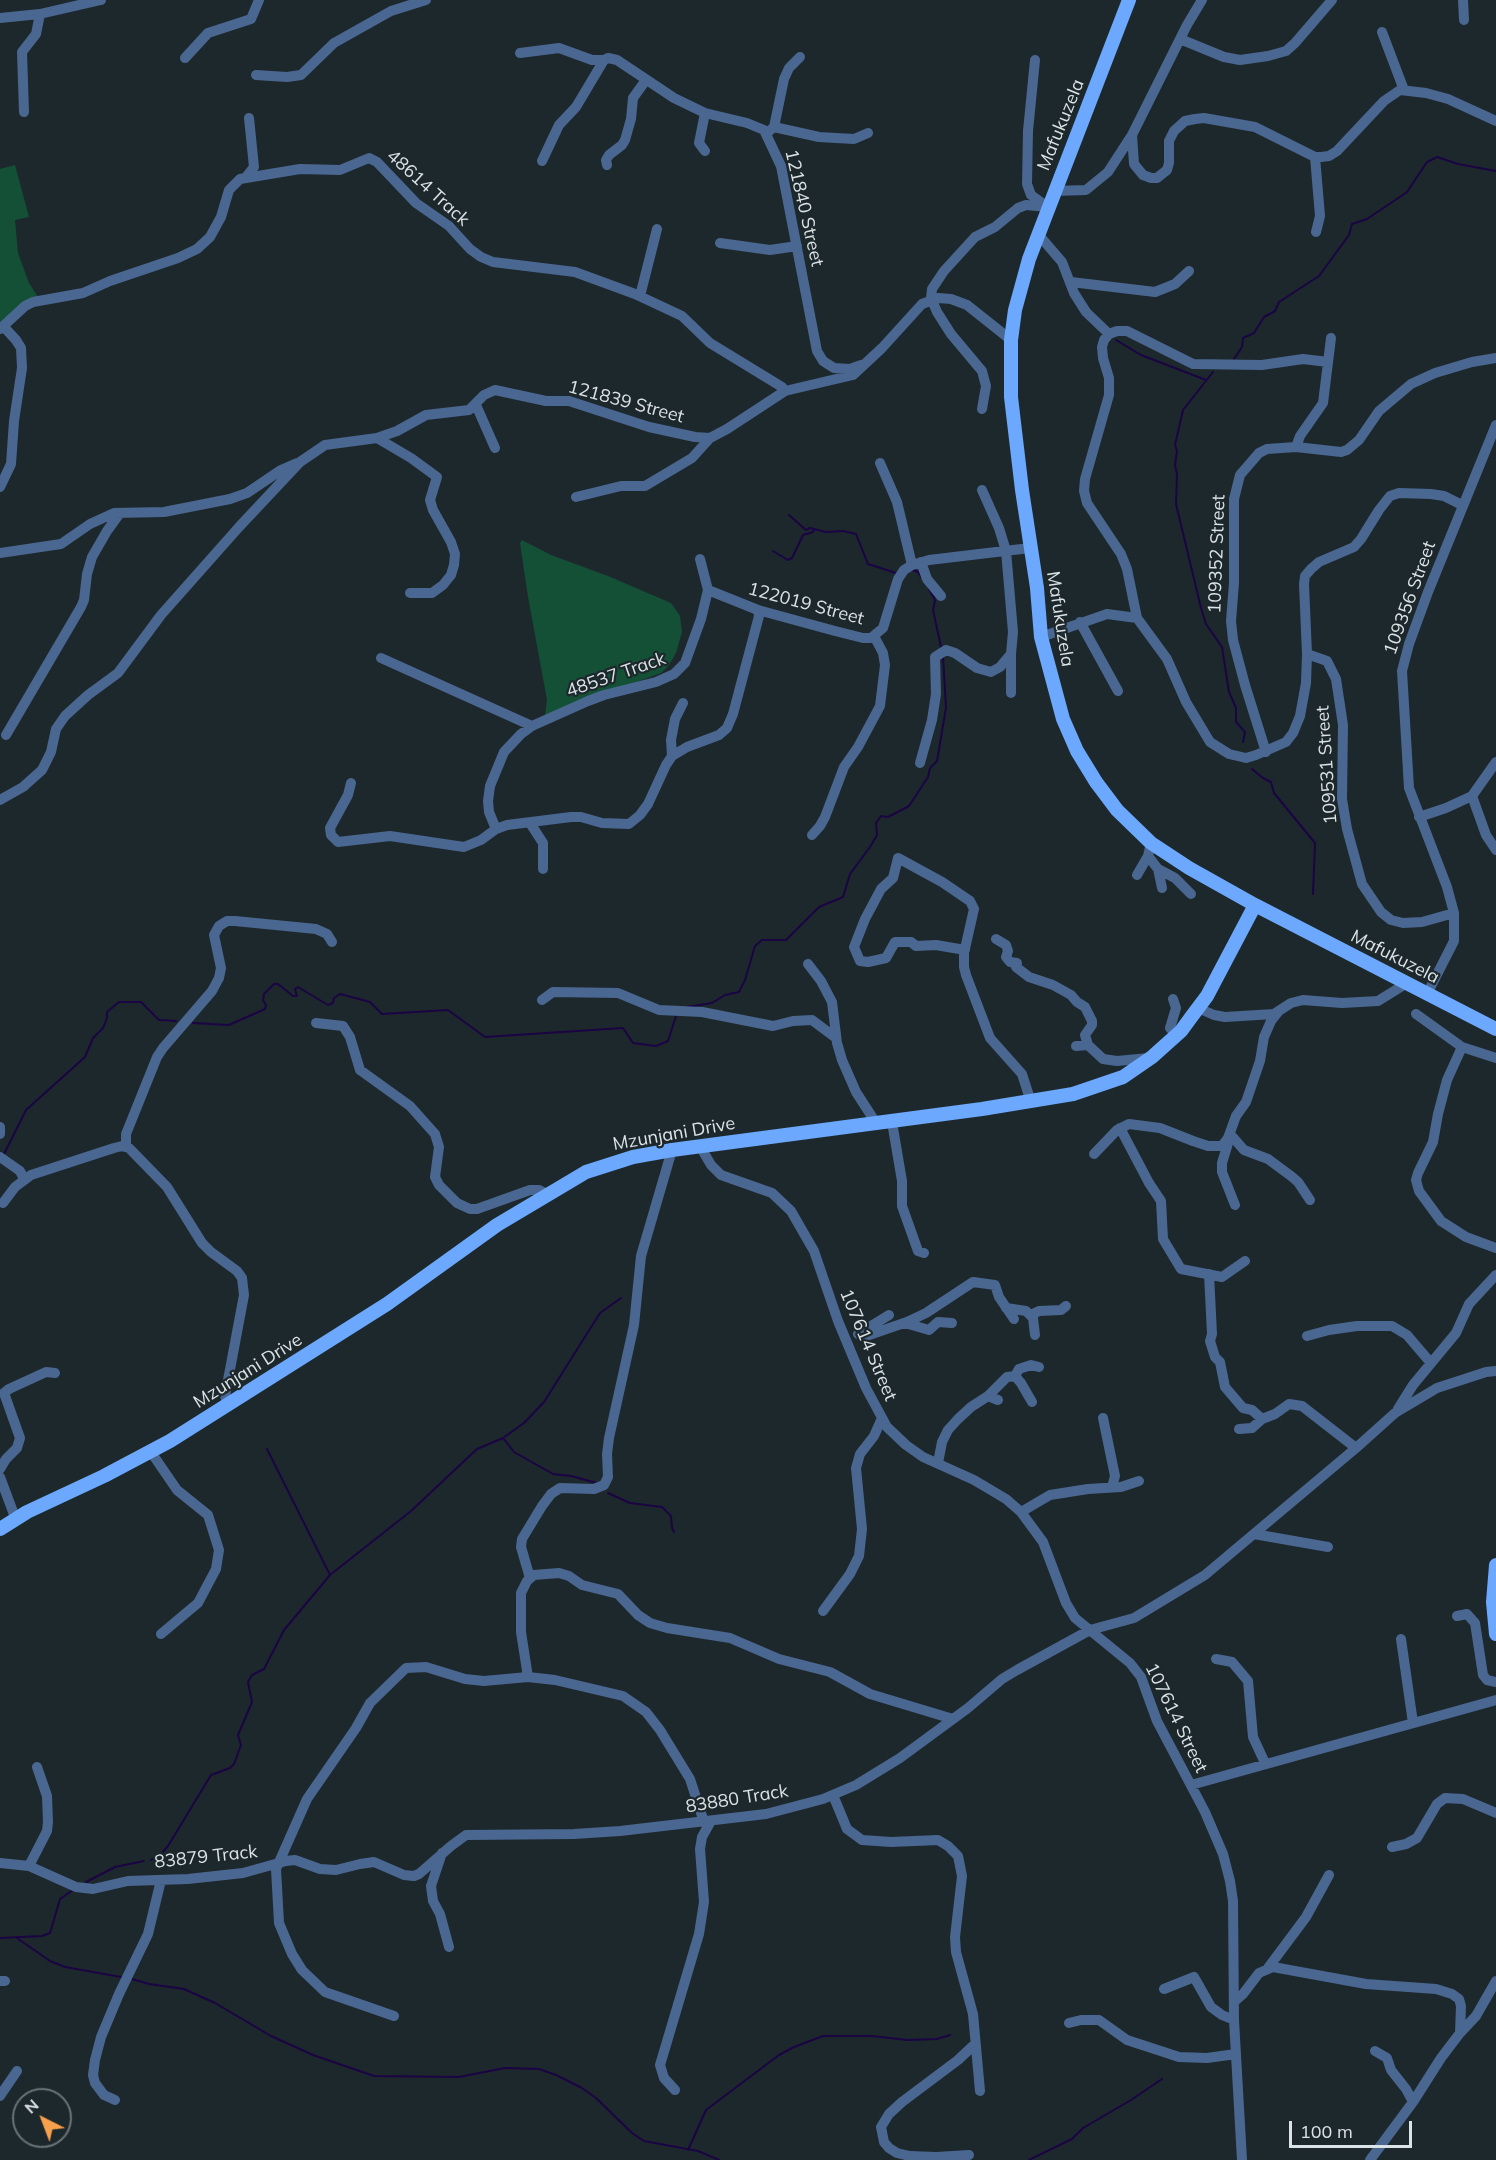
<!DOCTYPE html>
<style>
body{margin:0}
#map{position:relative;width:1496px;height:2160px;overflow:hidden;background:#1d282c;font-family:Mulish,sans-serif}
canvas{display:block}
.north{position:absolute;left:12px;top:2088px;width:60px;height:60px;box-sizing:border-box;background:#1d282c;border:2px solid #697376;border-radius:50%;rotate:318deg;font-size:16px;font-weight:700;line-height:24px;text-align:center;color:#dce3e6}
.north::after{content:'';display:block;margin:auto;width:21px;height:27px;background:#f8a04b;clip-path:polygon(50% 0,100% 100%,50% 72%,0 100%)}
.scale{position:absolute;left:1289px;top:2121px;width:123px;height:27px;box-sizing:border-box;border:3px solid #dce3e6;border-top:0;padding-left:8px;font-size:18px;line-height:21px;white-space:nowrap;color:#dce3e6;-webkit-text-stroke:4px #1d282c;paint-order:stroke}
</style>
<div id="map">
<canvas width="1496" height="2160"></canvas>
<div class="north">N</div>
<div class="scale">100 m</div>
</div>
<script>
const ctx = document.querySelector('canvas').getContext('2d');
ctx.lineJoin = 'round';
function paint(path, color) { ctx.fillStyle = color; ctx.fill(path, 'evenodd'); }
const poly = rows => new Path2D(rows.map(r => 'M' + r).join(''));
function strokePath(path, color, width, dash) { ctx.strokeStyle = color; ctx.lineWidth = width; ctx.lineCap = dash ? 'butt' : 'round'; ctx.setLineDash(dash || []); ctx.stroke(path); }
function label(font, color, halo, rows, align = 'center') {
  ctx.font = font + ' Mulish,sans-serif'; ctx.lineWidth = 4.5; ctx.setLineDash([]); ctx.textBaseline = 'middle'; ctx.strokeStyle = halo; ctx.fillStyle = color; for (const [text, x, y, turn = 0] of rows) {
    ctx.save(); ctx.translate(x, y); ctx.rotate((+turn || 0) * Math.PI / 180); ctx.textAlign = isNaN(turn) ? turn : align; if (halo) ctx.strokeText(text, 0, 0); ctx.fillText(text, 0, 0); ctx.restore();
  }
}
const green = poly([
 [15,165,29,217,15,220,18,253,29,283,38,297,0,325,0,169],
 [522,540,551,555,608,576,671,603,680,616,682,632,676,653,669,665,661,673,545,716,547,700,528,597,520,543]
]);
const stream = poly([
 [1116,340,1141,355,1206,380],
 [1234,359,1242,347,1243,338,1254,333,1264,317,1275,311,1279,302,1319,276,1349,235,1352,224,1367,219,1407,192,1427,162,1437,157,1458,164,1496,171],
 [1213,372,1183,410,1175,445,1177,451,1175,465,1177,474,1176,504,1201,608,1206,624,1222,647,1229,692,1236,708,1236,722,1245,732,1243,742],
 [789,515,806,530,810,528,826,532,843,531,856,534,868,564,896,573],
 [773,551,788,560,792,558,803,535,813,532,814,529],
 [912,570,918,572,921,577],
 [929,589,935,600,933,610,941,647],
 [1252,769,1263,778,1271,782,1274,793,1315,843,1313,894],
 [687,1007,712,1003,725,995,739,992,745,980,755,946,762,940,786,940,819,907,843,897,850,874,870,847,877,835,876,823,881,816,888,817,909,806,928,777,930,768,937,761,946,708,943,656],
 [193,1023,229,1025,265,1009,266,1005,263,1000,264,994,274,984,278,984,293,996,297,996,295,989,298,987,328,1005,333,1003,334,998,340,994,370,1002,382,1014,448,1010,485,1037,623,1028,633,1043,656,1046,668,1041,676,1016],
 [4,1154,26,1110,85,1057,93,1038,103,1028,107,1018,107,1012,119,1002,141,1002,159,1020,176,1021],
 [503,1438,514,1452,553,1474,571,1476,597,1483],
 [267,1449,330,1575],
 [608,1493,630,1503,662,1507,671,1516,672,1528,674,1532],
 [151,1860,160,1855,168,1846,211,1775,230,1768,234,1764,241,1745,238,1735,252,1702,248,1682,252,1675,264,1669,284,1630,330,1575,411,1511,477,1449,503,1438,524,1423,544,1402,600,1313,621,1298],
 [86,1882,115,1867,144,1861],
 [0,1938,42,1936,50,1933,60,1899,73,1890],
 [17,1938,50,1961,65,1967,121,1977],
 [132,1979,149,1984,184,1989,215,2003,271,2036,313,2055,374,2076,459,2077,505,2068,539,2069,556,2075,582,2088,596,2098,632,2133,644,2141,698,2151,719,2160],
 [688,2150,706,2110,779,2055,794,2047,823,2036,872,2036,907,2040,937,2039,950,2035],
 [1029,2160,1072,2139,1083,2128,1131,2100,1162,2079]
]);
const minor = poly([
 [1463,0,1464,20],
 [0,18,40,14,101,0],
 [1382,32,1404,90],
 [1180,39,1224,57,1240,60,1268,56,1286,51,1295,43,1332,0],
 [520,53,559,48,592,60,604,60],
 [185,58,208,33,251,19,259,0],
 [1035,60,1028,131,1027,184,1031,195,1045,205],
 [256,75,287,77,301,75,334,43,391,11,426,0],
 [24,112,22,52,36,34,40,14],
 [705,113,699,143,705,151],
 [774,127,784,79,789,68,800,57],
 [767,133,774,127,819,137,854,139,868,133],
 [1132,135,1134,164,1143,175,1151,178,1157,178,1167,170,1169,163,1169,141,1174,131,1185,121,1195,119,1204,118,1255,127,1315,157,1321,157,1329,156,1337,151,1384,101,1400,90,1426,93,1448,99,1496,121],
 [1315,157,1320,216,1316,232],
 [542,161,559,125,576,107,604,60,608,58,617,60,674,98,705,113,747,123,764,130,781,166,817,351,823,361,834,368,850,369,861,365],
 [607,165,606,160,609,155,622,145,625,140,631,119,633,98,646,80],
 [246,177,254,167,249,118],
 [1054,191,1086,190,1108,172,1132,135,1187,25,1202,0],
 [1038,234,1062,262,1074,293,1086,312,1109,334],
 [720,243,770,250,797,246],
 [1071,282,1155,292,1175,284,1189,271],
 [640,296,657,229],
 [0,329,25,306,33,302,83,293,110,281,178,258,197,249,210,237,221,217,229,190,240,179,300,169,340,170,369,158,377,162,416,203,449,226,470,249,481,257,493,262,575,272,635,294,682,316,710,343,782,387,785,391],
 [476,405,495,448],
 [982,409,986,386,982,371,951,334,937,312,931,298,932,289,944,271,975,237,995,227,1018,208,1026,205,1048,207],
 [377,438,411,458,437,477,430,500,433,510,451,542,455,554,454,565,451,575,443,585,432,593,410,593],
 [1296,447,1300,436,1323,403,1331,338],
 [880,463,897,502,912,565],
 [0,487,11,464,14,421,22,368,21,348,16,340,4,327],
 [576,497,621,486,645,486,692,458,710,438],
 [0,553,61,544,90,524,114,513,164,512,230,499,247,493,281,470,297,463],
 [921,562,927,579,941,596],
 [708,590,758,610,835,631,863,638,871,638,883,628,898,579,904,570,912,565,929,560,1030,548],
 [1137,618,1127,569,1121,554,1087,503,1084,491,1085,479,1109,395,1109,378,1103,358,1102,347,1104,340,1109,334,1117,331,1127,331,1193,364,1262,365,1303,359,1328,362],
 [1080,622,1118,691],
 [1041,637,1107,614,1137,618,1167,659,1186,702,1210,742,1229,754,1246,758,1256,755,1286,742,1293,733,1300,716,1306,683,1307,654,1304,584,1305,576,1311,569,1319,562,1354,547,1361,539,1379,510,1390,496,1399,493,1431,494,1444,496,1462,505],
 [1011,654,1011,693],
 [1307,654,1327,661,1336,679,1343,725,1342,799,1347,829,1362,884,1381,912,1391,920,1403,923,1422,922,1454,913],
 [381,658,532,726],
 [6,735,81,607,84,600,87,574,92,557,107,531,120,513],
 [1266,752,1245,685,1233,640,1231,621,1234,583,1234,499,1240,475,1259,453,1267,449,1296,447,1341,452,1347,450,1359,440,1379,411,1411,384,1435,373,1472,362,1496,358],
 [672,756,671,740,675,719,683,703],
 [920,763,932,720,936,694,935,657,946,650,955,653,977,668,991,672,1000,667,1011,654,1013,632,1006,551,999,528,982,490],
 [351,783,348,795,330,828,331,835,338,842,390,836,464,847,481,840,496,829,507,825,571,817,581,817,602,823,629,824,640,815,648,804,666,765,672,756,687,747,719,735,727,728,733,714,759,616,758,610],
 [1472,796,1486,835,1496,850],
 [0,800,23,787,42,770,51,752,56,729,65,716,88,695,118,673,161,615,239,527,300,462,325,445,377,438,397,431,426,415,469,410,484,395,495,390,546,401,569,401,649,427,695,437,710,438,727,429,785,391,853,375,882,348,922,304,938,298,951,299,967,305,1011,340],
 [1419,817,1446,808,1472,796,1496,762],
 [530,823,543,843,543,869],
 [496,829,489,812,488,801,490,786,504,752,521,734,532,726,588,701,604,695,656,682,674,674,685,663,701,619,708,590,700,559],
 [812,835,820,826,825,817,844,767,858,747,880,706,885,665,883,653,874,636],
 [1151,843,1148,856,1158,869,1162,888],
 [1158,869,1175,878,1191,894],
 [1137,875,1148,856],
 [996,939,1006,945,1008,951,1006,957,1010,962,1017,963,1016,967,1029,977,1053,985,1071,995,1077,1002,1085,1007,1092,1021,1092,1025,1085,1035,1088,1045],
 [965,950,936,945,916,946,911,942,895,942,886,958,868,962,860,961,854,947,865,919,881,889,893,878,898,858,942,882,970,901,974,909,964,953,964,967,966,975,990,1038,1022,1074,1031,1102],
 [808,964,821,981,832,1002,837,1043,842,1060,856,1092,876,1123],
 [1427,994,1454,941,1454,913,1447,887,1409,788,1402,671,1409,644,1428,592,1496,425],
 [1173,999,1176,1008,1170,1028,1176,1035],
 [542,1000,553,992,618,993,659,1010,702,1012,773,1026,793,1021,812,1020,836,1038],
 [1198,1008,1214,1015,1225,1017,1274,1014,1291,1003,1303,1000,1342,1003,1378,1001,1407,983],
 [1416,1014,1462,1047],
 [316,1023,343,1026,350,1037,360,1070,410,1106,435,1134,439,1147,435,1177,439,1185,457,1203,470,1209,477,1209,530,1190,539,1190,547,1194],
 [1076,1046,1088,1045,1103,1059,1117,1061,1149,1058],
 [1496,1058,1462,1047,1447,1080,1438,1114,1433,1142,1418,1173,1416,1180,1419,1191,1441,1221,1466,1237,1496,1248],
 [892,1122,902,1181,902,1206,918,1251,924,1253],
 [0,1127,0,1134],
 [1120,1128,1149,1183,1161,1201,1163,1239,1181,1269,1222,1277,1245,1261],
 [1230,1134,1244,1150,1268,1159,1291,1176,1298,1182,1310,1200],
 [1229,1140,1222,1163,1222,1172,1235,1205],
 [700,1146,711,1165,721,1175,772,1193,791,1211,814,1251,838,1321,866,1388,887,1427,906,1445,923,1457,974,1480,1006,1499,1021,1512,1043,1542,1066,1603,1075,1618,1130,1663,1141,1677,1157,1721,1205,1812,1223,1854,1230,1881,1233,1901,1234,2020,1242,2160],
 [126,1147,126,1134,157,1057,163,1048,212,991,219,978,221,968,214,935,219,926,227,921,235,921,316,929,327,934,332,942],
 [1094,1154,1117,1130,1129,1124,1160,1128,1193,1141,1208,1146,1222,1146,1228,1138,1236,1116,1246,1102,1260,1061,1264,1037,1271,1021,1279,1011],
 [0,1157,20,1171,24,1179],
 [3,1203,15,1187,31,1175,114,1148,122,1146,129,1148,167,1187,202,1243,211,1252,237,1271,242,1278,244,1295,225,1396,228,1405],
 [1209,1274,1212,1334,1210,1341,1215,1357,1220,1362,1225,1387,1243,1408,1252,1410,1262,1419],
 [1006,1308,1026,1311,1033,1318,1035,1335],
 [1031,1315,1039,1311,1061,1310,1066,1306],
 [905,1323,929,1330,938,1322,952,1323],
 [858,1334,869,1335,907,1322,926,1313,973,1282,995,1285,999,1297,1014,1319],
 [858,1334,889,1315],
 [1307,1336,1329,1330,1357,1326,1392,1326,1407,1335,1430,1362],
 [1015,1376,1019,1369,1031,1365,1039,1367],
 [988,1396,1007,1377,1015,1376,1021,1383,1032,1402],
 [1398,1409,1413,1385,1456,1333,1469,1304,1496,1275],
 [1103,1418,1115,1476,1112,1487],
 [1239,1429,1252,1428,1262,1419,1275,1414,1289,1404,1302,1406,1356,1448],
 [151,1452,177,1490,208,1515,219,1550,216,1569,198,1603,161,1634],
 [938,1463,942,1442,948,1430,958,1419,971,1407,988,1396,998,1400],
 [0,1469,6,1459,17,1448,20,1438,4,1393,9,1389,46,1372,55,1373],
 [0,1477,16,1520],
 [1021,1512,1050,1495,1088,1489,1121,1487,1139,1481],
 [1254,1534,1328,1547],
 [530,1578,521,1547,522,1539,542,1506,551,1494,560,1488,594,1489,604,1485,608,1477,607,1454,609,1438,634,1325,641,1256,672,1150],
 [823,1611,850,1574,859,1556,862,1529,856,1468,860,1454,874,1436,882,1418],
 [1457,1616,1467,1614,1475,1623,1483,1675,1487,1680,1496,1682],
 [1401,1639,1413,1723],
 [1216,1659,1232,1662,1248,1681,1253,1737,1265,1763],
 [528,1677,521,1632,521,1593,527,1581,534,1575,559,1573,569,1576,582,1585,618,1594,638,1615,650,1623,667,1628,730,1638,779,1659,830,1672,870,1694,953,1719],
 [1191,1785,1496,1700],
 [833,1795,847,1829,862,1840,891,1842,938,1840,948,1846,958,1856,962,1876,955,1937,956,1952,973,2014,980,2091],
 [1392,1847,1406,1844,1417,1838,1437,1804,1445,1798,1463,1799,1496,1813],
 [442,1853,431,1886,433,1901,440,1914,449,1947],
 [0,1863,29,1866,76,1887,93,1889,128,1881,188,1879,243,1873,286,1861,295,1860,320,1869,336,1870,360,1864,374,1862,404,1875,414,1876,419,1874,451,1846,466,1835,574,1834,620,1831,766,1814,823,1799,856,1785,900,1758,968,1708,1002,1679,1017,1670,1090,1630,1134,1618,1205,1575,1356,1448,1395,1413,1437,1388,1486,1372,1496,1371],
 [29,1866,47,1831,48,1822,47,1796,37,1767],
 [1268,1968,1306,1917,1329,1875],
 [0,1981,5,1981],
 [1164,1989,1194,1977,1211,2007,1222,2015,1234,2020],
 [1235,2001,1243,1994,1259,1973,1273,1967,1366,1984,1436,1989,1452,1994,1459,1999,1461,2006,1460,2033,1441,2058,1413,2102],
 [394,2016,325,1992,302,1970,292,1954,279,1923,276,1869,307,1799,356,1728,370,1703,406,1668,426,1667,465,1679,484,1681,528,1677,555,1680,623,1696,646,1712,660,1730,690,1779,704,1822],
 [1069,2023,1081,2020,1099,2020,1127,2040,1179,2057,1207,2058,1236,2054],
 [1460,2033,1476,2016,1496,1981],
 [675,2090,664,2078,660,2065,699,1934,704,1902,700,1849,702,1837,711,1821],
 [0,2096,17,2071],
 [115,2100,104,2095,95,2083,93,2075,95,2060,101,2037,119,1994,148,1934,161,1880],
 [969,2155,936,2157,910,2156,897,2153,889,2148,884,2142,881,2127,889,2114,902,2102,958,2060,975,2044],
 [1370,2160,1413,2102,1406,2089,1391,2070,1387,2058,1375,2051]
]);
const major = poly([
 [1129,0,1029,259,1015,310,1011,340,1011,397,1022,490,1037,588,1041,637,1063,719,1077,751,1096,782,1117,810,1151,843,1189,868,1255,905,1496,1029],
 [0,1529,27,1512,104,1476,170,1441,387,1304,497,1225,586,1172,633,1157,672,1150,982,1109,1073,1094,1123,1077,1152,1057,1181,1031,1192,1016,1207,996,1255,905],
 [1496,1565,1493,1602,1496,1634]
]);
const streetNames = [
 ["Mafukuzela",1061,125,-68],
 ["48614 Track",428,188,42],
 ["121840 Street",804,208,77],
 ["121839 Street",626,402,15],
 ["109352 Street",1217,554,-88],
 ["109356 Street",1410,598,-70],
 ["122019 Street",806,604,15],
 ["Mafukuzela",1060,619,81],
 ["48537 Track",616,675,-19],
 ["109531 Street",1327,765,-94],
 ["Mafukuzela",1395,957,27],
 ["Mzunjani Drive",674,1134,-10],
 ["107614 Street",868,1345,67],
 ["Mzunjani Drive",248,1371,-32],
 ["107614 Street",1176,1718,64],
 ["83880 Track",737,1799,-9],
 ["83879 Track",206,1857,-6]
];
paint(green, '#135035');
strokePath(stream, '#1b0443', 2);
strokePath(minor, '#4a6791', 10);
strokePath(major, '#6ba8fe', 14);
label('18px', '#dce3e6', '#1d282c', streetNames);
</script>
